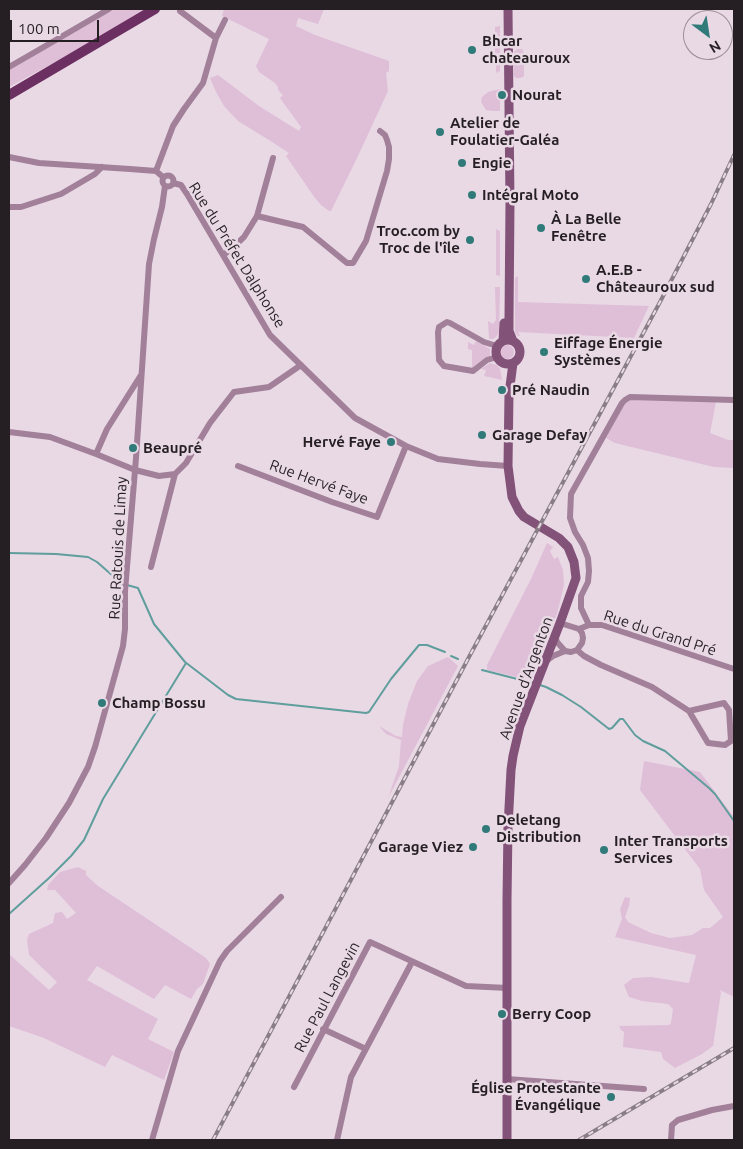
<!DOCTYPE html>
<meta charset="utf-8">
<style>
body{margin:0}
#map{position:relative;width:743px;height:1149px;overflow:hidden;background:#e9d9e5;font-family:Ubuntu,sans-serif}
canvas{display:block}
.frame{position:absolute;inset:0;border:10px solid #251f24;pointer-events:none}
.north{position:absolute;left:683px;top:10px;width:50px;height:50px;box-sizing:border-box;background:#e9d9e5;border:1px solid #9b8f98;border-radius:50%;rotate:149deg;font-size:14px;font-weight:700;line-height:20px;text-align:center;color:#251f24}
.north::after{content:'';display:block;margin:auto;width:18px;height:22px;background:#307a79;clip-path:polygon(50% 0,100% 100%,50% 72%,0 100%)}
.scale{position:absolute;left:10px;top:20px;width:89px;height:22px;box-sizing:border-box;border:2px solid #251f24;border-top:0;padding-left:6px;font-size:15px;line-height:18px;white-space:nowrap;color:#251f24;-webkit-text-stroke:4px #e9d9e5;paint-order:stroke}
</style>
<div id="map">
<canvas width="743" height="1149"></canvas>
<div class="frame"></div>
<div class="north">N</div>
<div class="scale">100 m</div>
</div>
<script>
const ctx = document.querySelector('canvas').getContext('2d');
ctx.lineJoin = 'round';
function paint(path, color) { ctx.fillStyle = color; ctx.fill(path, 'evenodd'); }
const poly = rows => new Path2D(rows.map(r => 'M' + r).join(''));
function strokePath(path, color, width, dash) { ctx.strokeStyle = color; ctx.lineWidth = width; ctx.lineCap = dash ? 'butt' : 'round'; ctx.setLineDash(dash || []); ctx.stroke(path); }
function label(font, color, halo, rows, align = 'center') {
  ctx.font = font + ' Ubuntu,sans-serif'; ctx.lineWidth = 5; ctx.setLineDash([]); ctx.textBaseline = 'middle'; ctx.strokeStyle = halo; ctx.fillStyle = color; for (const [text, x, y, turn = 0] of rows) {
    ctx.save(); ctx.translate(x, y); ctx.rotate((+turn || 0) * Math.PI / 180); ctx.textAlign = isNaN(turn) ? turn : align; if (halo) ctx.strokeText(text, 0, 0); ctx.fillText(text, 0, 0); ctx.restore();
  }
}
const green = poly([
 [115,9,148,9,92,42,9,87,9,69],
 [224,9,324,9,318,24,298,18,296,26,315,35,389,61,389,71,386,73,388,91,358,156,331,211,329,211,321,205,315,198,286,156,289,153,269,140,238,121,224,106,216,92,210,78,218,75,259,106,299,131,301,127,280,98,283,95,278,90,278,87,275,83,259,72,256,66,269,39,222,16],
 [500,26,500,71,496,73,496,63,495,63,495,27],
 [517,49,522,49,524,52,524,76,523,77,520,78,516,78,514,76,514,52],
 [500,89,500,111,492,111,486,110,481,102,482,97,488,92],
 [496,229,500,231,500,276,496,275],
 [518,276,518,302,649,306,634,338,518,332,520,336,518,336,515,332,515,278],
 [495,287,500,287,499,332,496,337,493,339,489,339,488,321,493,324,496,320],
 [476,341,490,349,490,357,472,369,472,350,468,349,468,342,474,345],
 '500 352a7 7 0 1 1 14 0a7 7 0 1 1-14 0Z',
 [490,363,497,365,500,369,502,380,484,376,486,370,481,369],
 [632,399,716,402,710,433,728,440,734,440,734,468,714,467,615,443,606,438,624,404],
 [547,543,553,547,550,551,554,559,558,557,563,570,564,585,557,614,528,677,521,678,487,670,487,665,531,579],
 [448,657,458,666,388,798,399,766,401,740,386,734,379,726,396,736,402,737,403,725,408,704,417,681,428,666],
 [644,761,700,772,734,817,734,997,720,990,721,992,713,1046,702,1054,675,1068,663,1059,661,1052,623,1047,624,1032,621,1030,619,1026,669,1025,671,1023,673,1009,668,1004,642,1001,629,997,624,985,633,978,651,977,689,983,696,955,615,937,622,919,620,909,625,897,630,898,629,906,625,917,628,922,651,933,670,938,692,935,703,928,710,928,723,917,704,890,700,869,640,790],
 [78,867,86,871,86,875,98,886,206,958,210,964,203,984,197,989,191,999,165,985,154,999,97,966,87,980,158,1019,148,1039,174,1052,164,1080,112,1055,105,1067,44,1038,9,1026,9,954,49,990,57,982,29,955,27,940,29,934,53,923,55,913,62,912,67,919,76,913,55,890,47,890,48,885,60,872]
]);
const stream = poly([
 [9,553,56,554,88,557,97,562,121,583,123,584],
 [127,585,138,588,154,624,185,662,228,695,236,699,366,713,369,712,391,679,419,645,427,645,445,652],
 [451,656,458,659],
 [482,670,533,683],
 [540,685,546,687,562,695,581,707,609,729,612,728,620,719,623,719,635,735,643,741,665,751,709,788,715,794,734,821],
 [9,914,49,878,71,856,84,840,103,799,186,663]
]);
const street = poly([
 [180,11,216,38],
 [9,67,42,48,109,9],
 [9,157,39,163,130,169,156,171,163,177],
 [156,171,173,126,184,109,203,83,216,38,225,20],
 '162.5 181a5.5 5.5 0 1 1 11 0a5.5 5.5 0 1 1-11 0Z',
 [173,183,181,185,187,194,270,335,355,418,406,446,438,459,480,464,508,466],
 [9,207,21,207,61,194,95,174,102,167],
 [257,216,303,227,347,263,353,263,366,241,387,171,389,159,389,147,387,140,385,135,380,131],
 [223,255,229,251,244,237,257,216,273,158],
 [497,357,487,360,473,371,444,366,439,360,438,332,439,327,447,322,450,323,484,342,497,346],
 [9,432,50,437,96,454,135,470,159,476,175,474,186,463,210,423,234,392,269,387,301,365],
 [96,454,107,429,141,375],
 [238,466,332,502,377,517,406,446],
 [151,567,175,474],
 [589,625,581,608,581,596,588,582,589,571,588,558,583,545,575,532,570,518,571,494,622,403,625,400,630,397,734,400],
 [579,629,589,625,602,625,734,669],
 [555,636,557,642,565,651,571,652,577,650,582,643,583,638,582,633,579,629,560,623],
 [577,650,584,656,601,665,652,687,689,711,708,743,725,745,731,741,729,710,724,703,689,711],
 [546,661,553,656,565,651],
 [9,883,25,865,46,838,69,803,88,767,95,747,123,646,125,629,125,591,136,458,149,264,154,239,162,207,165,186],
 [323,1029,366,1049],
 [507,1079,644,1089],
 [294,1087,370,942,466,986,508,988],
 [152,1140,178,1051,220,961,227,951,281,897],
 [337,1140,351,1077,412,962],
 [671,1140,672,1125,678,1120,712,1110,734,1106]
]);
const secondary = poly([
 [508,9,510,203,509,318,509,331,513,341],
 '496 352a12 12 0 1 1 24 0a12 12 0 1 1-24 0Z',
 [503,341,504,323],
 [507,1140,507,900,508,827,511,770,513,756,520,726,560,623,576,578,574,562,568,547,559,538,524,517,519,511,512,497,508,466,509,394,513,363]
]);
const primary = poly([
 [9,95,155,9]
]);
const rail = poly([
 [213,1140,469,657,660,302,711,204,734,155],
 [579,1140,734,1048]
]);
const markers = [
 [472,50,5,"#307a79"],
 [502,95,5,"#307a79"],
 [440,132,5,"#307a79"],
 [462,163,5,"#307a79"],
 [472,195,5,"#307a79"],
 [541,228,5,"#307a79"],
 [470,240,5,"#307a79"],
 [586,279,5,"#307a79"],
 [544,352,5,"#307a79"],
 [502,390,5,"#307a79"],
 [482,435,5,"#307a79"],
 [391,442,5,"#307a79"],
 [133,448,5,"#307a79"],
 [102,703,5,"#307a79"],
 [486,829,5,"#307a79"],
 [473,847,5,"#307a79"],
 [604,850,5,"#307a79"],
 [502,1014,5,"#307a79"],
 [611,1097,5,"#307a79"]
];
const poiNames = [
 ["Bhcar",482,41],
 ["chateauroux",482,58],
 ["Nourat",512,95],
 ["Atelier de",450,123],
 ["Foulatier-Galéa",450,140],
 ["Engie",472,163],
 ["Intégral Moto",482,195],
 ["À La Belle",551,219],
 ["Fenêtre",551,236],
 ["Troc.com by",460,231,"right"],
 ["Troc de l'île",460,248,"right"],
 ["A.E.B -",596,270],
 ["Châteauroux sud",596,287],
 ["Eiffage Énergie",554,343],
 ["Systèmes",554,360],
 ["Pré Naudin",512,390],
 ["Garage Defay",492,435],
 ["Hervé Faye",381,442,"right"],
 ["Beaupré",143,448],
 ["Champ Bossu",112,703],
 ["Deletang",496,820],
 ["Distribution",496,837],
 ["Inter Transports",614,841],
 ["Services",614,858],
 ["Garage Viez",463,847,"right"],
 ["Berry Coop",512,1014],
 ["Église Protestante",601,1088,"right"],
 ["Évangélique",601,1105,"right"]
];
const streetNames = [
 ["Rue du Préfet Dalphonse",237,255,58],
 ["Rue Hervé Faye",319,482,20],
 ["Rue Ratouis de Limay",118,548,-87],
 ["Rue du Grand Pré",660,633,18],
 ["Avenue d'Argenton",526,678,-70],
 ["Rue Paul Langevin",327,997,-62]
];
paint(green, '#dfbed7');
strokePath(stream, '#5f9e9d', 2);
strokePath(street, '#a2809a', 6);
strokePath(secondary, '#835279', 9);
strokePath(primary, '#6b3061', 10);
strokePath(rail, '#897e87', 4);
strokePath(rail, '#e9d9e5', 2, [5.5]);
for (const [x, y, r, color] of markers) { const dot = new Path2D(); dot.arc(x, y, r, 0, 2 * Math.PI); ctx.fillStyle = color; ctx.fill(dot); strokePath(dot, '#e9d9e5', 2); }
label('bold 15px', '#251f24', '#e9d9e5', poiNames, 'left');
label('15px', '#251f24', '#e9d9e5', streetNames);
</script>
